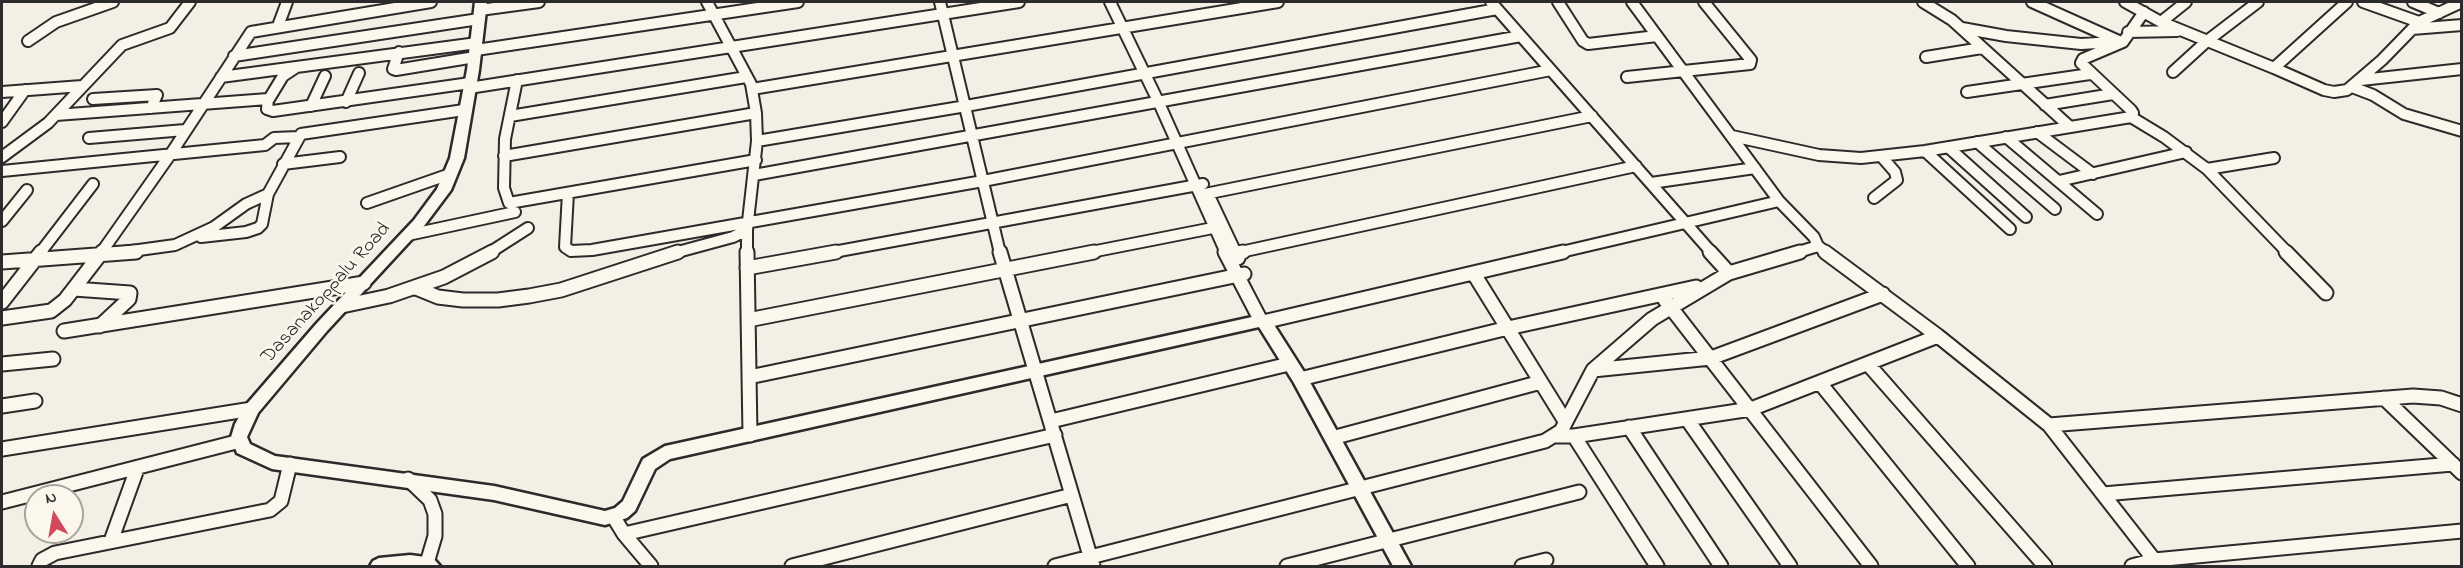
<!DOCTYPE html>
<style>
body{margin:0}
#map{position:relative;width:2463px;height:568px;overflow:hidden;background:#f3efe4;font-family:"Indie Flower",sans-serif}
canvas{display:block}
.frame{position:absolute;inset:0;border:3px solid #2b2b2b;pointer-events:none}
.north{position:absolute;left:24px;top:484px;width:60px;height:60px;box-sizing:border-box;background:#fbf7ec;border:2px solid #a8a59f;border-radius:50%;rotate:349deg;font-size:16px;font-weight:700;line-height:24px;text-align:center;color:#2b2b2b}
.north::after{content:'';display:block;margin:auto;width:21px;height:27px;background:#d1495b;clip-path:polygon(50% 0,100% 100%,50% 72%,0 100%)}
</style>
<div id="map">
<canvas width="2463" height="568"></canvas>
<div class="frame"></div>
<div class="north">N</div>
</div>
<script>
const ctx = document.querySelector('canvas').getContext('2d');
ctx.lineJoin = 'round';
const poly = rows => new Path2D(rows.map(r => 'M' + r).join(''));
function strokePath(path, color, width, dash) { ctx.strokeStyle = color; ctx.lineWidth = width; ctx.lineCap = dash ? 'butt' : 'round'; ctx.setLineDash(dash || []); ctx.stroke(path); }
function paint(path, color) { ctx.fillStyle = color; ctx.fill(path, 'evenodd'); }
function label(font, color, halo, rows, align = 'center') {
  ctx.font = font + ' "Indie Flower",sans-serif'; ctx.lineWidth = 5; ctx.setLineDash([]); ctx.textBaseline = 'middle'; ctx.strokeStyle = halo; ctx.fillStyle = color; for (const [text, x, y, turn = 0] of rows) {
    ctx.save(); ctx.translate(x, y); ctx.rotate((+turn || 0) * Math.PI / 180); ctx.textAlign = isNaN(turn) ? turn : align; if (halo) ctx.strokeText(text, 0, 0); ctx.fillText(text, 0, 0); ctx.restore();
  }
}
const minorFar1 = poly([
 [707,2,751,84,756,113,757,141,747,230,747,253],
 [940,2,1000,253],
 [1110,2,1159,103,1226,253],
 [1491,2,1712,253],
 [1558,2,1583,41,1588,44,1657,36],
 [1632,2,1779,201,1814,237,1818,246,1795,253],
 [1923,2,1952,20,2069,126],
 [2032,2,2121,42],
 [2125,2,2161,22,2274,68],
 [2347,2,2274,68,2324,90,2334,92,2347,90,2382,60,2419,22,2462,2],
 [2363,2,2419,22],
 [2413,2,2439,13],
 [480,10,539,2],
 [2161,22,2186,2],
 [278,26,287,2],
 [1962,28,2006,36,2081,44,2114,42],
 [2412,29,2462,25],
 [2128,32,2177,31],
 [28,41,56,22,113,2],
 [476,50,798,2],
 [399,52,393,69,396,70,475,57],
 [234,56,479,19],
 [1926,57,1982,48],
 [2173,72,2207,41,2258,2],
 [221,77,477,43],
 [1627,77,1750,64,1751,60,1704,2],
 [517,80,505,139,504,188,509,203,756,160],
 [2361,80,2462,69],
 [2352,87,2373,95,2404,114,2462,131],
 [469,88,1019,2],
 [752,89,1278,2],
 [2,92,82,86],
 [1967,92,2090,74],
 [93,99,157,95,151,108],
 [269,99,283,76,295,68],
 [346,102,359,73],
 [2045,105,2113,94],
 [311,106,325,76],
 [56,115,268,99,267,109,273,111,470,83],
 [510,116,746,77],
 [2131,117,2164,137,2207,169,2288,253],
 [2,122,25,90],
 [2037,132,2093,174],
 [1732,136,1819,155,1861,158,1925,151,2131,117,2133,113,2131,110,2081,63,2083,59,2123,42,2144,12],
 [2006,137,2097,214],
 [89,138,185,130],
 [757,141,966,106,1497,9],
 [1977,142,2055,209],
 [1948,147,2026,217],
 [1925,151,2010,229],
 [504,156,756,113],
 [2,157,48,123,122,45,170,28,190,2],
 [283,164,340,157],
 [2207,169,2274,158],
 [2,171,265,145,274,138,298,137],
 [754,175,1521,36],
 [2059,181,2186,152],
 [1651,183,1755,168],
 [568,193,565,247,571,251,592,250,983,181,1551,70],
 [1200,195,1592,116],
 [1210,198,1236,253],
 [1874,198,1897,180,1895,172,1881,156],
 [367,203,450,174],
 [2,221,27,190],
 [408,235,515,212],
 [201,237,246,232,258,228,262,224,268,194],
 [1818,246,1827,253],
 [40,253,93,184],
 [101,253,170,155,251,32,431,2],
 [117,253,175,245,214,227,246,204,268,194,301,134,464,110],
 [489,253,528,228],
 [674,253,733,237,747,230],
 [828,253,1203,184],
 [1086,253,1223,226],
 [1236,253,1636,166],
 [1557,253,1779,201]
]);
const minor = poly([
 [747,252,750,435],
 [1000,252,1093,566],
 [1225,252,1261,321],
 [1235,252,1238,258],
 [1710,252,1729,273],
 [1825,252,1938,336,2049,425,2159,566],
 [2286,252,2326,293],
 [1227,255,1243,252],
 [2,262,136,252],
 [747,268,836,252],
 [1474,274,1565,421],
 [416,288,438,297,463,300,498,300,529,296,561,290,678,252],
 [74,289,130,293,129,299,100,326],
 [1665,300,1871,566],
 [2,302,41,252],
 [342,306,389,296,444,277,492,252],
 [2,318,51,311,65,300,102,252],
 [748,320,1094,252],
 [1263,322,1563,252],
 [64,331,364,283],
 [2,364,53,359],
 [1868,364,2045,566],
 [1593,370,1711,358,1883,294],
 [749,377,1244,274],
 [1300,379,1508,328,1696,287],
 [1820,383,1968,566],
 [2384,398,2462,473],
 [2,406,35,401],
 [1687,419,1790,566],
 [1051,421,1289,364],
 [2049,425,2413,396,2441,398,2462,405],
 [1629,427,1721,566],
 [1556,436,1574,436,1751,409,1938,336],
 [1574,436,1657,566],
 [1332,438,1541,382],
 [2,449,252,409],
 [408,479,430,500,435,514,435,536,427,563],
 [2103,494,2453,464],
 [2,502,240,441],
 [613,516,624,534,651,566],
 [624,534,1055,435],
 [111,541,137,469],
 [39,566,42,560,55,553,270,510,281,501,290,464],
 [792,566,1072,495],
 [1055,566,1545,441,1561,431,1593,370,1652,319,1729,273,1800,252],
 [1287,566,1579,492],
 [1522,566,1546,560],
 [2132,566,2154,560,2462,531]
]);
const tertiary = poly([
 [475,2,487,2,479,70,464,158,451,190,424,226,327,331,258,413,247,437,250,444,275,456,494,486,605,511,615,508,623,501,643,459,665,446,1261,315,1271,320,1306,375,1411,566,1393,566,1294,383,1259,327,670,459,655,469,635,511,627,518,605,525,494,500,272,469,237,453,231,437,235,424,246,405,317,323,414,220,437,189,450,158,467,70,475,2],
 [410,555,433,558,440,566,370,566,373,561,379,558,410,555]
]);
const streetNames = [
 ["Dasanakoppalu Road",327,294,-48]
];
strokePath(minorFar1, '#2b2b2b', 14);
strokePath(minor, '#2b2b2b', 17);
strokePath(tertiary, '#2b2b2b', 5);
strokePath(minorFar1, '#fbf7ec', 10);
strokePath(minor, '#fbf7ec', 13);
paint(tertiary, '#fbf7ec');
label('20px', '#2b2b2b', '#fbf7ec', streetNames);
</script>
